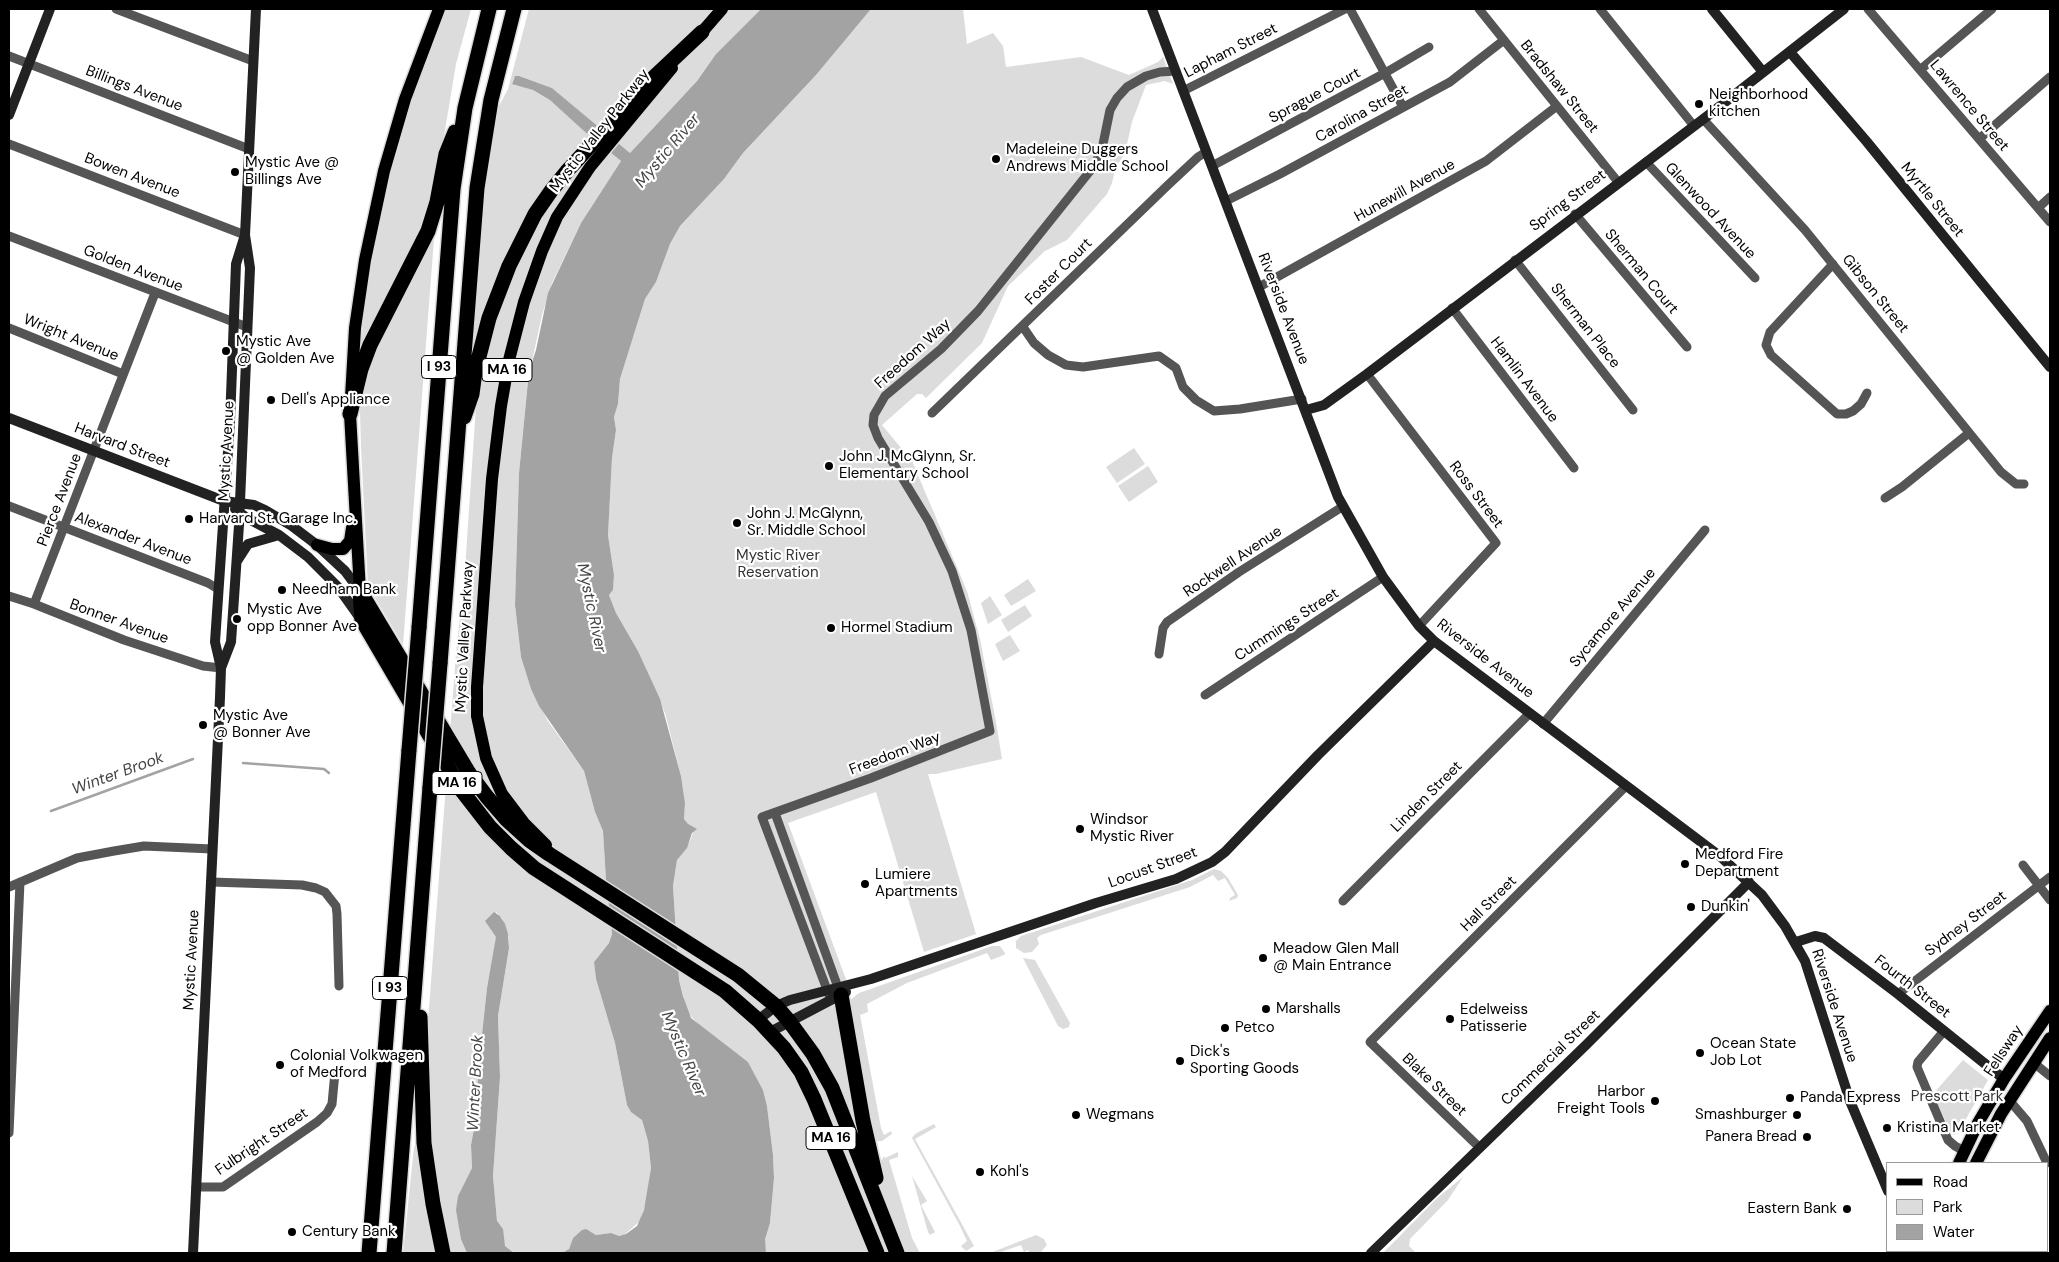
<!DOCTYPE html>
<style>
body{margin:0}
#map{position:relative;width:2059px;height:1262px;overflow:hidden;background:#fff;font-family:"DM Sans",sans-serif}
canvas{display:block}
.frame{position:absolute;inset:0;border:10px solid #000;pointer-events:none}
.legend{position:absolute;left:1886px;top:1162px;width:162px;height:90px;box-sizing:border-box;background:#fff;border:1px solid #999;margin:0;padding:6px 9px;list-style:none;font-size:15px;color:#000}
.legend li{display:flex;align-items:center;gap:10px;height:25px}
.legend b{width:25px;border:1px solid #999}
</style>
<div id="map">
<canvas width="2059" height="1262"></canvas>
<div class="frame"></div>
<ul class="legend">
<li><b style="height:6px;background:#000"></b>Road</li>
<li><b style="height:14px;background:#dcdcdc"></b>Park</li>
<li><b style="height:14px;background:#a3a3a3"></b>Water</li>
</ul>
</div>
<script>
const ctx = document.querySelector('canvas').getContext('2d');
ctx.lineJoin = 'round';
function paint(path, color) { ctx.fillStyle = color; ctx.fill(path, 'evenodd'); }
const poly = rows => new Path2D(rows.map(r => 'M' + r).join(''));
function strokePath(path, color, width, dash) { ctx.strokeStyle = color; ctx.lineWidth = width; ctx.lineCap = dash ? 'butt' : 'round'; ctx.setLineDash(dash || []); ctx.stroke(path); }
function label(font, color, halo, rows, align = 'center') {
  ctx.font = font + ' "DM Sans",sans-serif'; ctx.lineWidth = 4.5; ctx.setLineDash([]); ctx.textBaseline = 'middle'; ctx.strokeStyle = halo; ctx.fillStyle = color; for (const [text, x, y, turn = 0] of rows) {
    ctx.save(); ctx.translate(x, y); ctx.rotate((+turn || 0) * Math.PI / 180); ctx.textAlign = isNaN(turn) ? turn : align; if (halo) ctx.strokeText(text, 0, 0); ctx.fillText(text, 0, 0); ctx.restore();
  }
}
const green = poly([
 [445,9,471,9,456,64,440,160,403,645,368,586,361,447,360,411,362,384,359,355,369,276,389,176,421,70],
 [529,9,761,9,716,54,697,81,630,153,552,88,519,76,514,78,512,83,533,90,551,100,585,132,621,161,581,223,552,283,542,315,528,380,519,473,515,605,521,657,531,689,548,721,584,771,595,812,603,831,606,880,612,934,609,943,594,962,596,979,615,1043,627,1105,642,1120,648,1141,651,1168,646,1203,640,1221,624,1235,618,1236,611,1233,596,1235,589,1231,578,1234,573,1238,569,1249,562,1253,514,1253,505,1246,497,1221,493,1176,500,1077,498,1016,509,948,509,938,502,918,496,912,491,930,497,937,487,988,479,1062,475,1123,471,1145,472,1168,458,1196,467,1253,403,1253,414,1147,428,1130,428,1021,456,654,465,569,476,406,472,394,470,317,492,119,508,89],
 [871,9,963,9,967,44,993,33,1003,46,1006,67,1081,57,1129,75,1158,62,1163,57,1173,84,1165,81,1146,85,1132,122,1125,153,1116,167,1112,183,1107,194,1067,240,1045,251,1008,286,982,343,926,398,922,394,917,394,882,425,912,461,967,591,980,639,996,722,1002,759,936,774,928,774,976,934,924,952,876,792,788,823,847,982,849,1001,859,993,992,946,1000,946,1005,953,1004,955,991,960,987,953,907,983,867,1004,868,1012,860,1015,881,1128,884,1135,891,1131,892,1134,882,1141,877,1141,881,1161,884,1156,885,1158,898,1152,898,1157,889,1160,912,1238,920,1253,766,1253,764,1239,770,1223,774,1178,773,1155,767,1106,763,1090,748,1062,700,1026,688,1013,679,980,673,886,677,860,690,841,693,833,684,819,685,803,681,776,665,713,638,651,616,613,609,595,613,590,614,575,608,535,612,458,616,430,614,417,618,404,620,379,645,299,656,282,670,244,680,226,724,179,743,153,816,75],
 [1134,448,1145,464,1117,483,1106,467],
 [1148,466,1158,482,1129,502,1118,486],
 [1028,579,1036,591,1011,606,1004,595],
 [990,596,1002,615,988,624,981,603],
 [1025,605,1032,616,1008,632,1001,620],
 [1010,635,1020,651,1003,661,995,644],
 [1214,869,1221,871,1228,878,1238,895,1237,898,1229,901,1230,898,1235,895,1225,878,1218,881,1213,875,1190,887,1041,935,1037,938,1039,944,1032,952,1024,953,1016,948,1016,941,1021,936,1192,880],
 [1023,958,1035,960,1070,1023,1069,1027,1063,1029,1058,1026],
 [1963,1060,1988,1080,1958,1133,1954,1135,1950,1131,1933,1094],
 [934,1124,936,1127,915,1139,974,1246,966,1251,961,1246,967,1241,960,1226,912,1138,915,1134],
 [912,1176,927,1201,921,1205,935,1232,930,1235,928,1232],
 [1463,1177,1448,1200,1410,1239,1409,1246,1416,1253,1383,1253,1437,1198],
 [1036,1235,1044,1239,1047,1245,1040,1253,1030,1253,1028,1250,1024,1252,1021,1245,998,1253,990,1253]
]);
const water = poly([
 [761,9,871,9,816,75,743,153,724,179,680,226,670,244,656,282,645,299,620,379,618,404,614,417,616,430,612,458,608,535,614,575,613,590,609,595,616,613,638,651,660,699,681,776,685,803,684,819,688,824,697,829,692,833,687,848,677,860,673,886,679,980,683,996,691,1018,748,1062,763,1090,767,1106,773,1155,774,1178,770,1223,765,1239,766,1253,562,1253,569,1249,573,1238,582,1230,586,1229,596,1235,611,1233,619,1236,626,1234,637,1226,644,1210,651,1168,648,1141,642,1120,631,1112,627,1105,615,1043,596,979,594,962,609,943,612,934,606,880,603,831,595,812,584,771,539,706,531,689,521,657,515,605,519,473,529,371,536,350,548,293,581,223,621,161,585,132,550,100,533,90,512,84,515,76,519,76,552,88,630,153,697,81,716,54],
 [494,912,500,916,505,924,508,934,509,948,498,1016,500,1077,493,1176,497,1221,503,1229,505,1246,514,1253,467,1253,461,1239,456,1210,458,1196,472,1168,471,1145,475,1123,479,1062,487,988,496,937,485,921]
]);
const stream = poly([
 [243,763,324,769,329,773],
 [51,811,193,759]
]);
const street = poly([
 [116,9,253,61],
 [1350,9,1403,107],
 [1479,9,1618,182],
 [1600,9,1694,126],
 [1868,9,2050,222],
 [9,56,249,149],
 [1920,70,1992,9],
 [1183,91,1345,9],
 [1703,119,1805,230,2001,472,2016,484,2024,484],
 [1979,139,2050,77],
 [9,144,245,235],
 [1646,162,1755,278],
 [1212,166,1385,73,1429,47],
 [1226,201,1280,174,1450,82,1504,40],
 [2038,208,2050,197],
 [1575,214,1687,347],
 [9,236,247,327],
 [1515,260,1633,410],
 [1833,264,1770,332,1766,345,1771,355,1837,414,1846,414,1853,411,1861,404,1867,393],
 [1259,287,1486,161,1557,106],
 [1452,308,1574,468],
 [1023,327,1034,343,1048,355,1066,365,1083,367,1159,356,1176,368,1183,387,1196,400,1214,411,1240,409,1302,399],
 [9,328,123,374],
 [1367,374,1496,543,1419,626],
 [932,413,1168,185,1198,157,1206,152],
 [1885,498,1902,487,1969,433],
 [9,506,208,583,218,589],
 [9,596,34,604,124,640,203,666,221,668],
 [34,604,155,293],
 [1159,654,1163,628,1167,622,1239,572,1342,507],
 [1205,695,1383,577],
 [1543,724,1705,530],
 [775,813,840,993],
 [2023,865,2050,900],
 [211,882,302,885,316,888,325,892,336,906,337,914,339,986],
 [9,887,77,858,114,851,144,846,212,849],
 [1343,901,1530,713],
 [1898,994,2050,877],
 [829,995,762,817,871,778,990,731,971,630,952,571,929,522,878,438,873,425,874,415,885,396,941,349,978,311,1094,166,1102,149,1110,110,1117,98,1127,87,1146,76,1160,72,1176,71],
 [1944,1031,1918,1062,1917,1067,1948,1140,1955,1146,1964,1151],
 [2034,1063,2050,1076],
 [2009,1100,2027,1121,2047,1163],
 [9,1133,20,882],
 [1480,1148,1370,1042,1626,786],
 [196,1187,223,1187,317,1122,327,1113,332,1104,335,1072],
 [1995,1251,1996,1253]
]);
const secondary = poly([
 [1152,9,1338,497,1383,577,1419,626,1434,641,1721,857,1762,895,1785,926,1805,961,1850,1101,1888,1191],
 [1712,9,1763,72],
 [1790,52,1867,142,2050,367],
 [9,115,50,9],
 [1306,410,1324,405,1367,374,1706,117,1844,9],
 [9,418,224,501,254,505,265,510,292,526,317,545,345,571,360,591],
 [235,509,247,518,279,535,308,557,338,587,360,618],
 [237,561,248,544,279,535],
 [221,668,231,642,239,525,250,268,245,235,256,9],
 [1796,942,1815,936,1824,938,1898,994,2004,1079],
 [758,1020,776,1006,790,1000,871,979,1096,903,1176,879,1212,862,1225,852,1318,755,1434,641],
 [770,1032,846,992],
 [193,1253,220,697,221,668,215,642,230,422,236,264,245,235],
 [1371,1253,1586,1045,1749,882]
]);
const primary = poly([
 [696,39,722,9],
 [317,545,332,549,343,549,350,541,352,528],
 [360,591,350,414,355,328,365,260,384,171,405,99,439,9],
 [546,845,524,823,502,794,486,758,477,716,477,687,492,479,501,406,509,360,524,302,542,251,557,217,590,167,672,68],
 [1959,1163,1978,1123,2004,1079,2050,1011],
 [1976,1163,2001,1114,2050,1038],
 [1921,1253,1922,1251],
 [1941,1253,1942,1251]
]);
const highway = poly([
 [350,414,361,369,370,345,428,231,437,202,446,154,455,132],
 [464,417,472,394,475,372,489,318,509,266,535,214,551,191,568,170,651,80,702,32],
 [360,591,469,773,487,797,507,820,529,840,549,854,738,975,776,1006,789,1021,813,1054,832,1088,897,1253],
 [360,592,362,620,462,791,490,827,511,848,534,868,725,991,758,1020,784,1048,801,1072,814,1099,877,1253],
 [419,628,453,189,465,108,489,9],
 [440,664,477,188,491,100,514,9],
 [841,995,863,1121,876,1178],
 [420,1017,424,1143,433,1204,443,1253],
 [369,1253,409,750],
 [394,1253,430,787]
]);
const highwayBridge = poly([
 [409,750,419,628],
 [430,787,440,664]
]);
const markers = [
 [1699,104,5,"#000"],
 [996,159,5,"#000"],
 [235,172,5,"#000"],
 [226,351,5,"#000"],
 [271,400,5,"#000"],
 [829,466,5,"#000"],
 [189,519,5,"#000"],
 [737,523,5,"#000"],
 [282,590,5,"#000"],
 [237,619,5,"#000"],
 [831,628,5,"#000"],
 [203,725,5,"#000"],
 [1080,829,5,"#000"],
 [1685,864,5,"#000"],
 [865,884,5,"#000"],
 [1691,907,5,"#000"],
 [1263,958,5,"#000"],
 [1266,1009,5,"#000"],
 [1450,1019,5,"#000"],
 [1225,1028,5,"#000"],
 [1700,1053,5,"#000"],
 [1180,1061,5,"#000"],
 [280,1065,5,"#000"],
 [1790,1098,5,"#000"],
 [1655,1101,5,"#000"],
 [1076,1115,5,"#000"],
 [1797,1115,5,"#000"],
 [1887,1128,5,"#000"],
 [1807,1137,5,"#000"],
 [980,1172,5,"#000"],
 [1847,1209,5,"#000"],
 [292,1232,5,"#000"]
];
const shields = [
 [439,367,35],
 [507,370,50],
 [457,783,50],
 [390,988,35],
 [831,1138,50]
];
const shieldNames = [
 ["I 93",439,367],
 ["MA 16",507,370],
 ["MA 16",457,783],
 ["I 93",390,988],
 ["MA 16",831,1138]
];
const streetNames = [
 ["Lapham Street",1231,51,-27],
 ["Bradshaw Street",1559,87,51],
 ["Billings Avenue",134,89,21],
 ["Sprague Court",1315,96,-28],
 ["Lawrence Street",1969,106,50],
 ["Carolina Street",1362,114,-29],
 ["Mystic Valley Parkway",600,131,-52],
 ["Bowen Avenue",132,176,21],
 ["Hunewill Avenue",1405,191,-29],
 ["Myrtle Street",1932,200,51],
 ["Spring Street",1568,201,-37],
 ["Glenwood Avenue",1710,211,47],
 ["Golden Avenue",133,269,21],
 ["Foster Court",1059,272,-45],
 ["Sherman Court",1641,272,50],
 ["Gibson Street",1875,294,51],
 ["Riverside Avenue",1283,309,69],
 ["Sherman Place",1585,326,52],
 ["Wright Avenue",71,338,22],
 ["Freedom Way",913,354,-42],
 ["Hamlin Avenue",1524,380,53],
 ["Harvard Street",122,446,21],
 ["Mystic Avenue",227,451,-87],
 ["Ross Street",1476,495,53],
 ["Pierce Avenue",60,500,-69],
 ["Alexander Avenue",133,539,21],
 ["Rockwell Avenue",1233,562,-34],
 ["Sycamore Avenue",1613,618,-50],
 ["Bonner Avenue",119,622,20],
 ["Cummings Street",1287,625,-33],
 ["Mystic Valley Parkway",465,637,-87],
 ["Riverside Avenue",1485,659,38],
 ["Freedom Way",895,754,-21],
 ["Linden Street",1427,797,-45],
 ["Locust Street",1153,868,-20],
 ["Hall Street",1489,904,-45],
 ["Sydney Street",1966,924,-37],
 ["Mystic Avenue",192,960,-87],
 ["Fourth Street",1912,987,38],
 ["Riverside Avenue",1834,1006,72],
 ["Fellsway",2004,1051,-57],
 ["Commercial Street",1551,1058,-44],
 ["Blake Street",1434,1085,44],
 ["Fulbright Street",262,1142,-34]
];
const poiNames = [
 ["Neighborhood",1709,95],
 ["kitchen",1709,112],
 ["Madeleine Duggers",1006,150],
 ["Andrews Middle School",1006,167],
 ["Mystic Ave @",245,163],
 ["Billings Ave",245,180],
 ["Mystic Ave",236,342],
 ["@ Golden Ave",236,359],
 ["Dell's Appliance",281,400],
 ["John J. McGlynn, Sr.",839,457],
 ["Elementary School",839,474],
 ["John J. McGlynn,",747,514],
 ["Sr. Middle School",747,531],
 ["Harvard St. Garage Inc.",199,519],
 ["Needham Bank",292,590],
 ["Mystic Ave",247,610],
 ["opp Bonner Ave",247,627],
 ["Hormel Stadium",841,628],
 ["Mystic Ave",213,716],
 ["@ Bonner Ave",213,733],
 ["Windsor",1090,820],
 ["Mystic River",1090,837],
 ["Medford Fire",1695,855],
 ["Department",1695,872],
 ["Lumiere",875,875],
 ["Apartments",875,892],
 ["Dunkin'",1701,907],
 ["Meadow Glen Mall",1273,949],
 ["@ Main Entrance",1273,966],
 ["Marshalls",1276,1009],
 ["Edelweiss",1460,1010],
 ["Patisserie",1460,1027],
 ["Petco",1235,1028],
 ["Ocean State",1710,1044],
 ["Job Lot",1710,1061],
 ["Dick's",1190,1052],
 ["Sporting Goods",1190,1069],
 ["Colonial Volkwagen",290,1056],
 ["of Medford",290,1073],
 ["Harbor",1645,1092,"right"],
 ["Freight Tools",1645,1109,"right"],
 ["Panda Express",1800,1098],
 ["Wegmans",1086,1115],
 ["Smashburger",1787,1115,"right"],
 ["Kristina Market",1897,1128],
 ["Panera Bread",1797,1137,"right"],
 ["Kohl's",990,1172],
 ["Eastern Bank",1837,1209,"right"],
 ["Century Bank",302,1232]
];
const parkNames = [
 ["Mystic River",778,556],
 ["Reservation",778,573],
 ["Prescott Park",1957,1097]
];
const waterNames = [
 ["Mystic River",668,151,-50],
 ["Mystic River",591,608,78],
 ["Winter Brook",118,774,-20],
 ["Mystic River",683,1054,67],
 ["Winter Brook",476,1083,-87]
];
paint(green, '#dcdcdc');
paint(water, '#a3a3a3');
strokePath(stream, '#a3a3a3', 2.5);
strokePath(primary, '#dbdbdb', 15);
strokePath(highway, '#dbdbdb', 18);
strokePath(street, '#555', 9);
strokePath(secondary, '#222', 10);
strokePath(primary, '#000', 12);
strokePath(highway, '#000', 15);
strokePath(highwayBridge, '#dbdbdb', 18, []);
strokePath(highwayBridge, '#000', 15);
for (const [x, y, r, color] of markers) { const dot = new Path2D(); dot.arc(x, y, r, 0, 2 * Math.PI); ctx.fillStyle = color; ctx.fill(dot); strokePath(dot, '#fff', 2); }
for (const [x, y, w] of shields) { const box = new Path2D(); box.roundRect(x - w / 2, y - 11.5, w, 23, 4); ctx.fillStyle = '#fff'; ctx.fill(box); strokePath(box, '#000', 1); }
label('bold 14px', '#000', null, shieldNames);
label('15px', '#000', '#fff', streetNames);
label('15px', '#000', '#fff', poiNames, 'left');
label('15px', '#333', '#fff', parkNames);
label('italic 16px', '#444', '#fff', waterNames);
</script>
